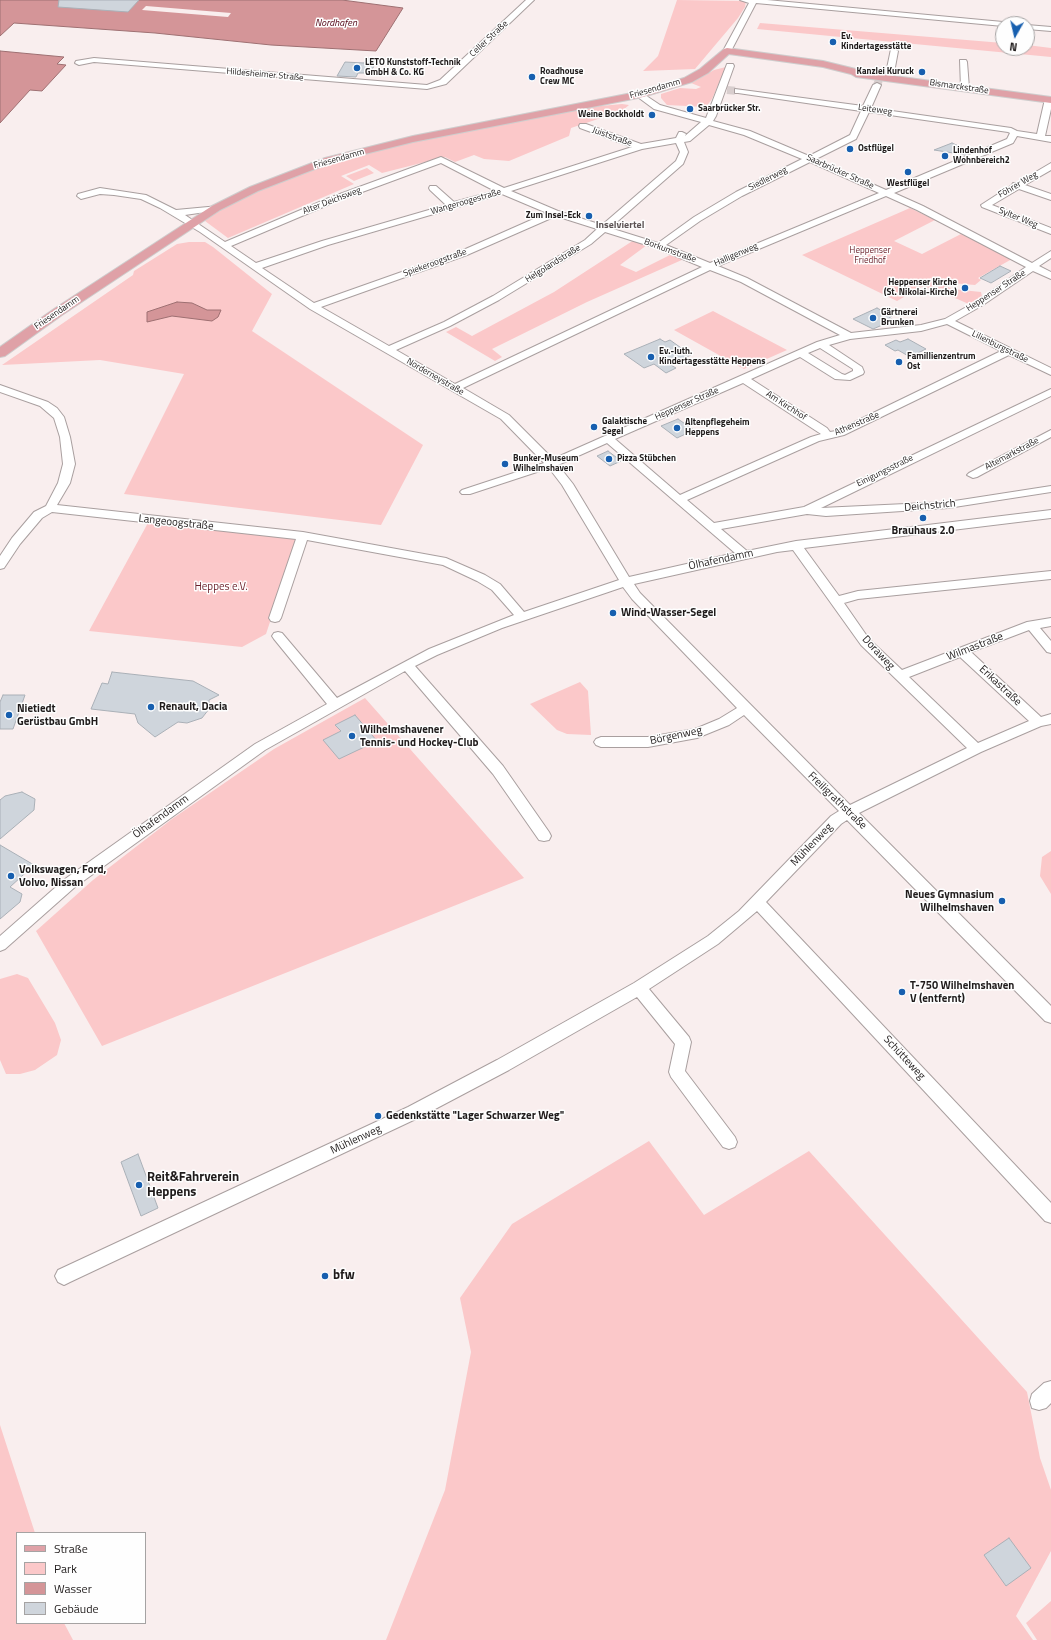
<!DOCTYPE html>
<meta charset="utf-8">
<style>
body{margin:0}
#map{position:relative;width:1051px;height:1640px;overflow:hidden;background:#f9eeee;font-family:"Titillium Web",sans-serif}
canvas{display:block}
.legend{position:absolute;left:16px;top:1532px;width:130px;height:92px;box-sizing:border-box;background:#fefefe;border:1px solid #a5a3a3;margin:0;padding:5px 7px;list-style:none;font-size:12px;color:#1f1b1b}
.legend li{display:flex;align-items:center;gap:8px;height:20px}
.legend b{width:20px;border:1px solid #a5a3a3}
.north{position:absolute;left:995px;top:16px;width:40px;height:40px;box-sizing:border-box;background:#fefefe;border:1px solid #a5a3a3;border-radius:50%;rotate:188deg;font-size:11px;font-weight:700;line-height:16px;text-align:center;color:#1f1b1b}
.north::after{content:'';display:block;margin:auto;width:14px;height:18px;background:#175faf;clip-path:polygon(50% 0,100% 100%,50% 72%,0 100%)}
</style>
<div id="map">
<canvas width="1051" height="1640"></canvas>
<ul class="legend">
<li><b style="height:5px;background:#dfa1a7"></b>Straße</li>
<li><b style="height:11px;background:#fbc8c9"></b>Park</li>
<li><b style="height:11px;background:#d49598"></b>Wasser</li>
<li><b style="height:11px;background:#cfd5dc"></b>Gebäude</li>
</ul>
<div class="north">N</div>
</div>
<script>
const ctx = document.querySelector('canvas').getContext('2d');
ctx.lineJoin = 'round';
function paint(path, color) { ctx.fillStyle = color; ctx.fill(path, 'evenodd'); }
const poly = rows => new Path2D(rows.map(r => 'M' + r).join(''));
function strokePath(path, color, width, dash) { ctx.strokeStyle = color; ctx.lineWidth = width; ctx.lineCap = dash ? 'butt' : 'round'; ctx.setLineDash(dash || []); ctx.stroke(path); }
function label(font, color, halo, rows, align = 'center') {
  ctx.font = font + ' "Titillium Web",sans-serif'; ctx.lineWidth = 3; ctx.setLineDash([]); ctx.textBaseline = 'middle'; ctx.strokeStyle = halo; ctx.fillStyle = color; for (const [text, x, y, turn = 0] of rows) {
    ctx.save(); ctx.translate(x, y); ctx.rotate((+turn || 0) * Math.PI / 180); ctx.textAlign = isNaN(turn) ? turn : align; if (halo) ctx.strokeText(text, 0, 0); ctx.fillText(text, 0, 0); ctx.restore();
  }
}
const green = poly([
 [677,0,746,1,745,7,738,18,695,69,643,71,658,56],
 [760,23,1003,43,1003,48,1027,48,1027,45,1051,48,1051,57,757,29],
 [726,67,712,99,706,107,667,105,661,98,661,94,680,88,696,89,701,87,691,83,714,70],
 [622,104,629,105,622,111,571,128,569,136,509,161,484,159,474,155,455,162,445,157,382,173,369,165,341,176,354,184,228,238,205,221,211,213,254,189,329,161,413,140,590,107],
 [367,168,374,173,354,181,346,176],
 [910,208,935,220,894,241,922,254,961,234,1012,259,978,278,981,280,975,285,952,283,946,285,948,287,952,289,981,292,982,297,971,305,939,291,923,286,897,301,802,255],
 [634,240,647,245,620,265,636,272,672,254,684,259,587,302,492,349,502,357,495,361,446,332,456,327,472,336,554,292],
 [189,242,205,242,213,247,272,294,252,331,423,445,381,525,124,494,184,374,100,360,2,365,133,275,134,271,177,244],
 [713,311,787,350,744,369,674,330],
 [149,521,298,537,266,634,242,647,89,631],
 [580,682,588,691,591,735,567,734,557,730,530,704],
 [365,698,524,878,102,1046,36,931,93,880,172,819,274,749],
 [1051,851,1051,894,1040,876,1042,857],
 [17,974,28,978,55,1023,61,1040,57,1055,35,1070,20,1074,6,1074,0,1060,0,979],
 [649,1141,704,1215,809,1151,1027,1392,1040,1458,1051,1490,1051,1551,1016,1616,1033,1640,386,1640,445,1490,471,1352,460,1298,512,1224],
 [0,1425,35,1533,17,1533,17,1623,64,1623,73,1640,0,1640],
 [1051,1601,1051,1640,1037,1640,1026,1623]
]);
const water = poly([
 [0,0,342,0,403,8,376,51,271,45,155,33,14,23,0,36,0,0],
 [0,51,64,57,57,64,66,65,42,91,30,90,0,123,0,51],
 [177,302,192,303,207,310,221,310,218,317,212,321,172,316,147,322,147,312,177,302]
]);
const pier = poly([
 [146,6,231,13,228,17,142,10]
]);
const building = poly([
 [59,0,139,0,128,12,58,7,59,0],
 [367,58,378,59,370,73,358,73,356,77,337,76,345,62,364,63,367,58],
 [952,143,972,152,966,155,934,150,952,143],
 [1000,266,1011,271,991,283,980,278,1000,266],
 [877,308,892,316,889,318,894,320,873,329,853,319,877,308],
 [660,339,665,342,670,340,691,355,669,364,676,368,666,373,654,364,644,368,624,354,660,339],
 [908,339,926,349,910,357,898,350,895,351,885,345,896,340,900,342,908,339],
 [678,419,694,430,677,438,661,426,678,419],
 [608,451,621,461,610,466,597,456,608,451],
 [112,672,193,681,219,695,209,700,209,709,202,718,187,723,178,722,155,737,138,723,135,714,91,709,102,683,108,684,112,672],
 [3,695,25,695,13,729,0,729,0,702,3,695],
 [355,715,377,741,339,759,323,740,341,731,335,725,355,715],
 [22,792,35,799,34,810,0,839,0,800,5,796,22,792],
 [0,845,34,865,10,887,22,894,20,902,0,919,0,845],
 [138,1154,158,1208,141,1216,121,1162,138,1154],
 [1009,1538,1031,1568,1006,1586,984,1555,1009,1538]
]);
const minorTunnel = poly([
 [877,85,879,80],
 [727,90,738,91]
]);
const minor = poly([
 [526,0,534,0,446,84,427,89,94,62,79,65,75,63,76,61,94,58,427,85,440,80,526,0],
 [740,0,767,0,1003,22,1007,24,1003,24,1003,26,756,3,731,51,727,53,724,53,723,51,749,3,740,0],
 [1027,25,1051,27,1051,31,1027,29,1027,25],
 [891,49,894,49,898,51,893,78,889,80,885,78,891,49],
 [960,60,966,60,967,62,969,88,965,90,961,88,960,60],
 [727,64,733,64,734,66,716,116,713,121,750,131,809,156,850,135,861,111,738,93,735,93,735,89,863,106,873,85,877,83,881,85,871,108,1011,128,1017,131,1037,134,1045,99,1046,97,1051,97,1051,109,1045,136,1051,136,1051,142,1017,136,1013,143,894,193,923,206,1032,263,1051,251,1051,258,1039,266,1051,272,1051,279,1033,271,983,305,955,321,1051,368,1051,375,1009,355,844,435,819,441,687,500,714,523,804,507,1051,389,1051,396,821,508,948,502,1051,486,1051,492,948,508,826,516,807,514,721,529,747,551,796,541,1051,510,1051,518,804,548,839,596,858,591,1051,571,1051,579,858,599,844,603,869,639,902,670,1027,622,1051,618,1051,626,1040,628,1051,641,1051,653,1047,652,1029,630,971,652,1041,717,1051,714,1051,724,1041,726,981,752,859,813,1051,1006,1051,1023,1045,1021,847,820,841,824,766,902,1051,1203,1051,1223,1045,1221,757,911,718,944,649,989,689,1037,691,1042,685,1071,735,1137,737,1142,735,1147,729,1149,723,1147,671,1077,669,1072,675,1044,637,997,509,1070,420,1117,70,1282,64,1285,58,1282,55,1276,58,1270,408,1107,497,1060,634,983,708,936,739,911,831,816,839,811,744,715,729,725,697,738,648,747,601,747,596,745,594,742,596,739,601,737,648,737,695,729,719,719,737,708,632,599,623,587,502,628,437,655,415,666,503,766,549,832,551,836,549,840,544,841,539,840,493,774,405,671,265,750,75,887,5,949,0,951,0,936,65,879,255,744,327,704,274,639,272,636,274,633,278,632,282,633,337,698,429,649,514,615,492,590,477,581,443,565,307,540,281,618,279,621,275,622,271,621,269,618,296,539,52,512,42,518,20,544,4,568,0,569,0,556,12,538,34,512,46,506,58,483,63,464,60,437,54,418,40,406,0,392,0,385,48,402,57,408,64,417,70,437,75,464,70,483,57,505,303,532,446,558,485,575,500,584,524,612,619,580,562,485,549,468,470,494,462,494,460,492,462,490,544,463,501,419,310,309,200,232,160,208,141,199,114,195,100,194,81,199,77,196,78,194,100,188,146,195,176,210,219,206,220,208,219,210,185,215,225,242,329,198,441,157,504,188,632,147,580,128,579,126,580,124,586,124,641,144,676,138,679,132,682,132,686,134,685,136,701,122,654,109,635,95,636,93,642,93,660,105,706,118,727,64],
 [869,112,1008,132,1010,133,1007,139,886,190,816,159,856,139,869,112],
 [709,125,744,135,802,159,736,192,694,217,658,243,610,228,683,164,688,152,684,142,690,141,709,125],
 [676,143,680,152,676,161,602,225,558,211,511,191,642,149,676,143],
 [810,162,879,193,710,263,666,245,700,221,742,196,810,162],
 [441,163,495,191,454,202,436,186,430,186,429,188,430,190,446,205,322,241,256,263,231,246,335,202,441,163],
 [502,194,547,213,461,251,314,303,262,268,328,245,502,194],
 [886,196,917,210,1026,267,977,301,945,319,921,325,851,333,747,278,718,266,886,196],
 [556,216,597,229,585,240,493,296,444,322,389,346,321,307,467,255,556,216],
 [605,232,656,248,702,267,455,384,396,350,450,326,499,300,591,244,605,232],
 [710,270,741,282,840,335,817,342,553,459,509,415,463,388,710,270],
 [947,324,1001,351,836,431,830,432,827,428,751,379,800,357,835,379,850,380,863,374,864,372,862,367,829,345,850,339,921,331,947,324],
 [820,348,853,369,853,371,845,375,842,374,808,353,820,348],
 [743,383,821,434,811,437,680,495,615,439,743,383],
 [607,443,735,553,629,577,573,484,558,465,607,443],
 [793,550,861,645,967,748,850,805,640,593,634,584,777,552,793,550],
 [960,657,1029,721,978,743,909,677,960,657],
 [1051,163,1051,170,1025,185,1051,194,1051,200,1019,189,992,205,1051,228,1051,234,982,207,981,205,1012,185,1013,183,1017,183,1051,163],
 [1051,430,1051,437,977,477,973,478,967,475,969,473,1051,430],
 [1051,1381,1051,1403,1046,1408,1039,1410,1032,1408,1030,1401,1032,1394,1044,1383,1051,1381]
]);
const major = poly([
 [727,48,823,61,872,73,1051,97,1051,103,856,77,851,74,823,67,729,54,708,73,692,82,643,97,413,142,333,162,258,191,220,210,62,315,5,356,0,357,0,347,54,309,212,206,250,187,325,158,413,136,637,92,684,78,700,69,724,49,727,48]
]);
const markers = [
 [833,42,4,"#175faf"],
 [357,68,4,"#175faf"],
 [922,72,4,"#175faf"],
 [532,77,4,"#175faf"],
 [690,109,4,"#175faf"],
 [652,115,4,"#175faf"],
 [850,149,4,"#175faf"],
 [945,156,4,"#175faf"],
 [908,172,4,"#175faf"],
 [589,216,4,"#175faf"],
 [965,288,4,"#175faf"],
 [873,318,4,"#175faf"],
 [651,357,4,"#175faf"],
 [899,362,4,"#175faf"],
 [594,427,4,"#175faf"],
 [677,428,4,"#175faf"],
 [609,459,4,"#175faf"],
 [505,464,4,"#175faf"],
 [923,518,4,"#175faf"],
 [613,613,4,"#175faf"],
 [151,707,4,"#175faf"],
 [9,715,4,"#175faf"],
 [352,736,4,"#175faf"],
 [11,876,4,"#175faf"],
 [1002,901,4,"#175faf"],
 [902,992,4,"#175faf"],
 [378,1116,4,"#175faf"],
 [139,1185,4,"#175faf"],
 [325,1276,4,"#175faf"]
];
const farPoinames = [
 ["Ev.",841,37],
 ["Kindertagesstätte",841,47],
 ["LETO Kunststoff-Technik",365,63],
 ["GmbH & Co. KG",365,73],
 ["Roadhouse",540,72],
 ["Crew MC",540,82],
 ["Kanzlei Kuruck",914,72,"right"],
 ["Saarbrücker Str.",698,109],
 ["Weine Bockholdt",644,115,"right"],
 ["Ostflügel",858,149],
 ["Lindenhof",953,151],
 ["Wohnbereich2",953,161],
 ["Westflügel",908,184,"center"],
 ["Zum Insel-Eck",581,216,"right"],
 ["Heppenser Kirche",957,283,"right"],
 ["(St. Nikolai-Kirche)",957,293,"right"],
 ["Gärtnerei",881,313],
 ["Brunken",881,323],
 ["Ev.-luth.",659,352],
 ["Kindertagesstätte Heppens",659,362],
 ["Famillienzentrum",907,357],
 ["Ost",907,367],
 ["Galaktische",602,422],
 ["Segel",602,432],
 ["Altenpflegeheim",685,423],
 ["Heppens",685,433],
 ["Bunker-Museum",513,459],
 ["Wilhelmshaven",513,469],
 ["Pizza Stübchen",617,459]
];
const farStreetnames = [
 ["Celler Straße",489,39,-43],
 ["Hildesheimer Straße",265,75,5],
 ["Bismarckstraße",959,87,8],
 ["Friesendamm",655,89,-16],
 ["Leiteweg",875,110,8],
 ["Juiststraße",612,137,20],
 ["Friesendamm",339,159,-16],
 ["Saarbrücker Straße",840,172,24],
 ["Siedlerweg",768,179,-27],
 ["Föhrer Weg",1018,185,-30],
 ["Alter Deichsweg",332,201,-21],
 ["Wangeroogestraße",466,202,-16],
 ["Sylter Weg",1018,218,22],
 ["Borkumstraße",670,251,20],
 ["Halligenweg",736,255,-23],
 ["Spiekeroogstraße",435,263,-20],
 ["Helgolandstraße",553,264,-32],
 ["Heppenser Straße",996,291,-33],
 ["Friesendamm",57,313,-34],
 ["Lilienburgstraße",1000,347,26],
 ["Norderneystraße",435,377,30],
 ["Heppenser Straße",687,404,-24],
 ["Am Kirchhof",786,406,33],
 ["Athenstraße",857,424,-23],
 ["Altemarkstraße",1012,454,-28],
 ["Einigungsstraße",885,471,-26]
];
const farParknames = [
 ["Heppenser",870,251],
 ["Friedhof",870,261]
];
const farWaternames = [
 ["Nordhafen",336,24]
];
const farNeighbourhoodnames = [
 ["Inselviertel",620,226]
];
const streetNames = [
 ["Deichstrich",930,506,-5],
 ["Langeoogstraße",176,523,6],
 ["Ölhafendamm",721,560,-12],
 ["Wilmastraße",975,647,-21],
 ["Doraweg",878,653,47],
 ["Erikastraße",1000,686,43],
 ["Börgenweg",676,736,-12],
 ["Freiligrathstraße",837,801,44],
 ["Ölhafendamm",161,817,-36],
 ["Mühlenweg",812,845,-46],
 ["Schütteweg",904,1058,47],
 ["Mühlenweg",356,1140,-25]
];
const poiNames = [
 ["Brauhaus 2.0",923,531,"center"],
 ["Wind-Wasser-Segel",621,613],
 ["Renault, Dacia",159,707],
 ["Nietiedt",17,709],
 ["Gerüstbau GmbH",17,722],
 ["Wilhelmshavener",360,730],
 ["Tennis- und Hockey-Club",360,743],
 ["Volkswagen, Ford,",19,870],
 ["Volvo, Nissan",19,883],
 ["Neues Gymnasium",994,895,"right"],
 ["Wilhelmshaven",994,908,"right"],
 ["T-750 Wilhelmshaven",910,986],
 ["V (entfernt)",910,999],
 ["Gedenkstätte \"Lager Schwarzer Weg\"",386,1116]
];
const parkNames = [
 ["Heppes e.V.",221,587]
];
const nearPoinames = [
 ["Reit&Fahrverein",147,1178],
 ["Heppens",147,1193],
 ["bfw",333,1276]
];
paint(green, '#fbc8c9');
paint(water, '#d49598');
strokePath(water, '#9e7072', 1);
paint(pier, '#f9eeee');
paint(building, '#cfd5dc');
strokePath(building, '#aab0b7', 1);
strokePath(minorTunnel, '#d8cece', 8, [8, 4]);
strokePath(minor, '#a99f9f', 2);
strokePath(major, '#cecdcd', 2);
paint(minor, '#fff');
paint(major, '#dfa1a7');
for (const [x, y, r, color] of markers) { const dot = new Path2D(); dot.arc(x, y, r, 0, 2 * Math.PI); ctx.fillStyle = color; ctx.fill(dot); strokePath(dot, '#fefefe', 1.5); }
label('bold 9px', '#1f1b1b', '#fefefe', farPoinames, 'left');
label('9px', '#1f1b1b', '#fefefe', farStreetnames);
label('9px', '#691e28', '#fefefe', farParknames);
label('italic 10px', '#560a1a', '#fefefe', farWaternames);
label('bold 10px', '#5b5253', '#fefefe', farNeighbourhoodnames);
label('11px', '#1f1b1b', '#fefefe', streetNames);
label('bold 11px', '#1f1b1b', '#fefefe', poiNames, 'left');
label('11px', '#691e28', '#fefefe', parkNames);
label('bold 13px', '#1f1b1b', '#fefefe', nearPoinames, 'left');
</script>
